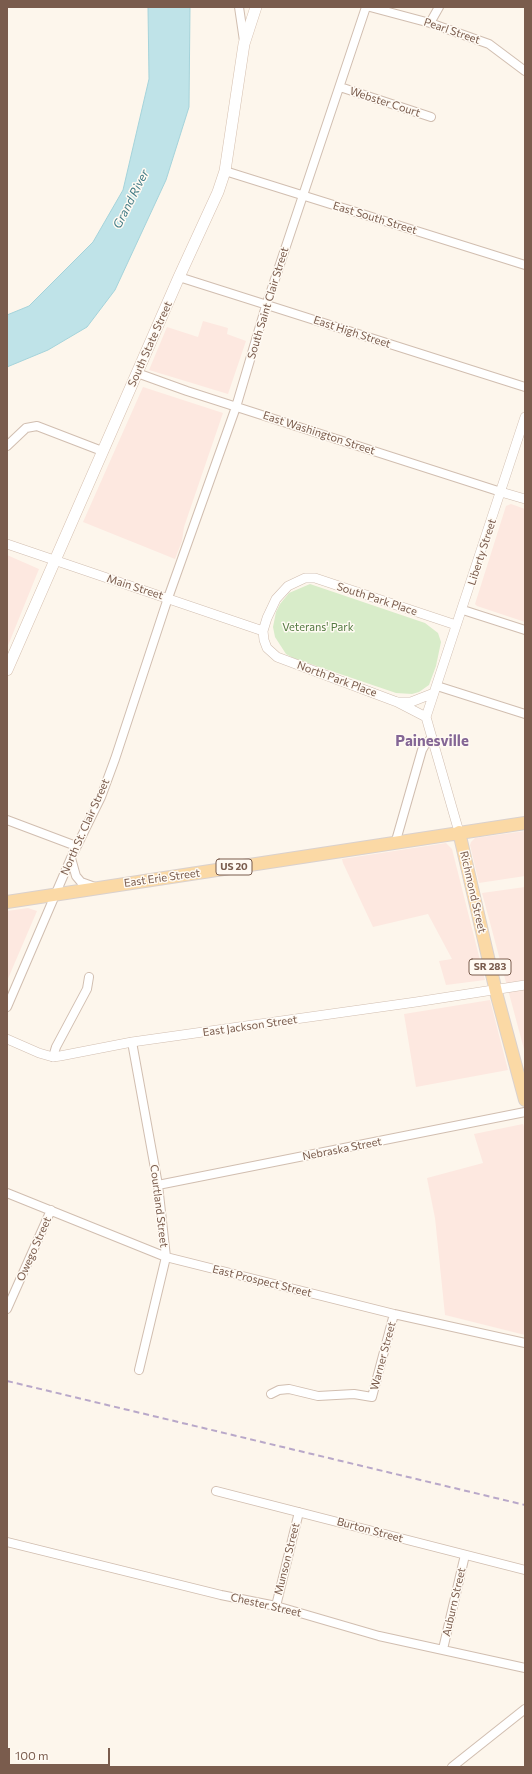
<!DOCTYPE html>
<style>
body{margin:0}
#map{position:relative;width:532px;height:1774px;overflow:hidden;background:#fdf6ec;font-family:Commissioner,sans-serif}
canvas{display:block}
.frame{position:absolute;inset:0;border:8px solid #7a5c4d;pointer-events:none}
.scale{position:absolute;left:8px;top:1748px;width:102px;height:18px;box-sizing:border-box;border:2px solid #7a5c4d;border-top:0;padding-left:5px;font-size:12px;line-height:14px;white-space:nowrap;color:#7a5c4d;-webkit-text-stroke:3px #fffaf3;paint-order:stroke}
</style>
<div id="map">
<canvas width="532" height="1774"></canvas>
<div class="frame"></div>
<div class="scale">100 m</div>
</div>
<script>
const ctx = document.querySelector('canvas').getContext('2d');
ctx.lineJoin = 'round';
function paint(path, color) { ctx.fillStyle = color; ctx.fill(path, 'evenodd'); }
const poly = rows => new Path2D(rows.map(r => 'M' + r).join(''));
function strokePath(path, color, width, dash) { ctx.strokeStyle = color; ctx.lineWidth = width; ctx.lineCap = dash ? 'butt' : 'round'; ctx.setLineDash(dash || []); ctx.stroke(path); }
function label(font, color, halo, rows, align = 'center') {
  ctx.font = font + ' Commissioner,sans-serif'; ctx.lineWidth = 3; ctx.setLineDash([]); ctx.textBaseline = 'middle'; ctx.strokeStyle = halo; ctx.fillStyle = color; for (const [text, x, y, turn = 0] of rows) {
    ctx.save(); ctx.translate(x, y); ctx.rotate((+turn || 0) * Math.PI / 180); ctx.textAlign = isNaN(turn) ? turn : align; if (halo) ctx.strokeText(text, 0, 0); ctx.fillText(text, 0, 0); ctx.restore();
  }
}
const commercial = poly([
 [203,321,228,328,227,334,246,341,228,394,149,370,167,327,198,337],
 [143,387,223,413,184,527,182,541,175,559,83,522],
 [511,504,525,509,525,622,477,606,475,604,506,506],
 [7,555,39,569,7,648],
 [525,831,525,876,479,883,470,845,471,842,475,838],
 [446,843,452,849,485,980,446,985,439,961,452,959,428,914,373,927,343,863,342,859],
 [525,887,525,1053,482,893],
 [28,908,37,911,7,981,7,911],
 [490,1000,508,1070,416,1087,404,1014],
 [523,1124,525,1129,525,1335,445,1315,435,1218,427,1178,483,1163,474,1134]
]);
const green = poly([
 [310,584,425,623,438,633,441,642,436,666,429,685,419,692,412,694,396,693,293,658,286,654,275,637,273,627,276,612,280,604,289,593]
]);
const water = poly([
 [148,7,190,7,189,107,166,180,115,290,87,327,48,350,7,367,7,315,29,306,93,242,123,190,149,79,148,7]
]);
const minor = poly([
 [239,7,244,41],
 [370,7,430,23,489,44,525,71],
 [430,23,439,7],
 [340,87,431,117],
 [225,171,525,265],
 [179,277,525,387],
 [137,373,187,391,501,492],
 [7,446,26,428,37,426,102,451],
 [463,610,525,630],
 [437,686,525,714],
 [7,820,76,846],
 [395,844,422,750,426,743,432,738],
 [71,858,76,876,81,882,95,887],
 [7,1007,71,858,101,797,115,759,168,598,236,407,266,306,366,7],
 [132,1042,158,1185,166,1257,139,1370],
 [53,1057,56,1047,87,989,89,977],
 [158,1185,525,1112],
 [7,1193,166,1257,394,1314,525,1343],
 [7,1309,51,1210],
 [271,1394,279,1390,289,1389,318,1396,354,1394,372,1397,394,1314],
 [216,1491,525,1570],
 [7,1542,221,1595,276,1606,379,1636,525,1668],
 [276,1606,299,1512],
 [443,1649,465,1555],
 [452,1767,525,1709]
]);
const tertiary = poly([
 [501,492,525,499],
 [7,544,263,631],
 [398,702,411,702,434,693],
 [426,717,397,702,277,657,267,648,264,640,263,631,267,618,276,599,288,586,305,578,315,578,456,625],
 [459,832,426,717,525,417],
 [7,1039,39,1053,53,1057,60,1056,132,1042,416,1002,525,985]
]);
const secondary = poly([
 [7,670,179,277,218,192,225,171,244,44,256,7]
]);
const primary = poly([
 [459,832,497,996,525,1100],
 [7,902,525,823]
]);
const rail = poly([
 [7,1381,525,1505]
]);
const shields = [
 [234,867,36],
 [490,967,42]
];
const shieldNames = [
 ["US 20",234,867],
 ["SR 283",490,967]
];
const streetNames = [
 ["Pearl Street",452,31,19],
 ["Webster Court",385,102,18],
 ["East South Street",375,218,17],
 ["South Saint Clair Street",268,303,-73],
 ["East High Street",352,332,18],
 ["South State Street",150,344,-66],
 ["East Washington Street",319,433,18],
 ["Liberty Street",482,552,-72],
 ["Main Street",135,587,18],
 ["South Park Place",377,599,18],
 ["North Park Place",337,679,20],
 ["North St. Clair Street",85,827,-66],
 ["East Erie Street",162,878,-8],
 ["Richmond Street",473,892,77],
 ["East Jackson Street",250,1026,-8],
 ["Nebraska Street",342,1149,-11],
 ["Courtland Street",159,1206,83],
 ["Owego Street",34,1249,-66],
 ["East Prospect Street",262,1281,14],
 ["Warner Street",383,1356,-75],
 ["Burton Street",370,1530,15],
 ["Munson Street",287,1559,-76],
 ["Auburn Street",454,1602,-77],
 ["Chester Street",266,1605,13]
];
const parkNames = [
 ["Veterans' Park",318,627]
];
const waterNames = [
 ["Grand River",131,199,-63]
];
const districtNames = [
 ["Painesville",432,741]
];
paint(commercial, '#fde8e0');
paint(green, '#d8ecc9');
paint(water, '#bfe3e8');
strokePath(water, '#a5d3da', 1);
strokePath(minor, '#d1beb0', 10);
strokePath(tertiary, '#d1beb0', 10);
strokePath(secondary, '#d6c0b0', 12);
strokePath(primary, '#dad1cd', 14);
strokePath(minor, '#fff', 8);
strokePath(tertiary, '#fff', 9);
strokePath(secondary, '#fff', 11);
strokePath(primary, '#fbd9a5', 12);
strokePath(rail, '#b9a8c9', 2, [6, 4]);
for (const [x, y, w] of shields) { const box = new Path2D(); box.roundRect(x - w / 2, y - 8, w, 16, 3); ctx.fillStyle = '#fffaf3'; ctx.fill(box); strokePath(box, '#7a5c4d', 1); }
label('bold 10px', '#7a5c4d', null, shieldNames);
label('11px', '#7a5c4d', '#fffaf3', streetNames);
label('11px', '#537a41', '#fffaf3', parkNames);
label('italic 12px', '#437c86', '#fffaf3', waterNames);
label('bold 15px', '#846695', '#fffaf3', districtNames);
</script>
